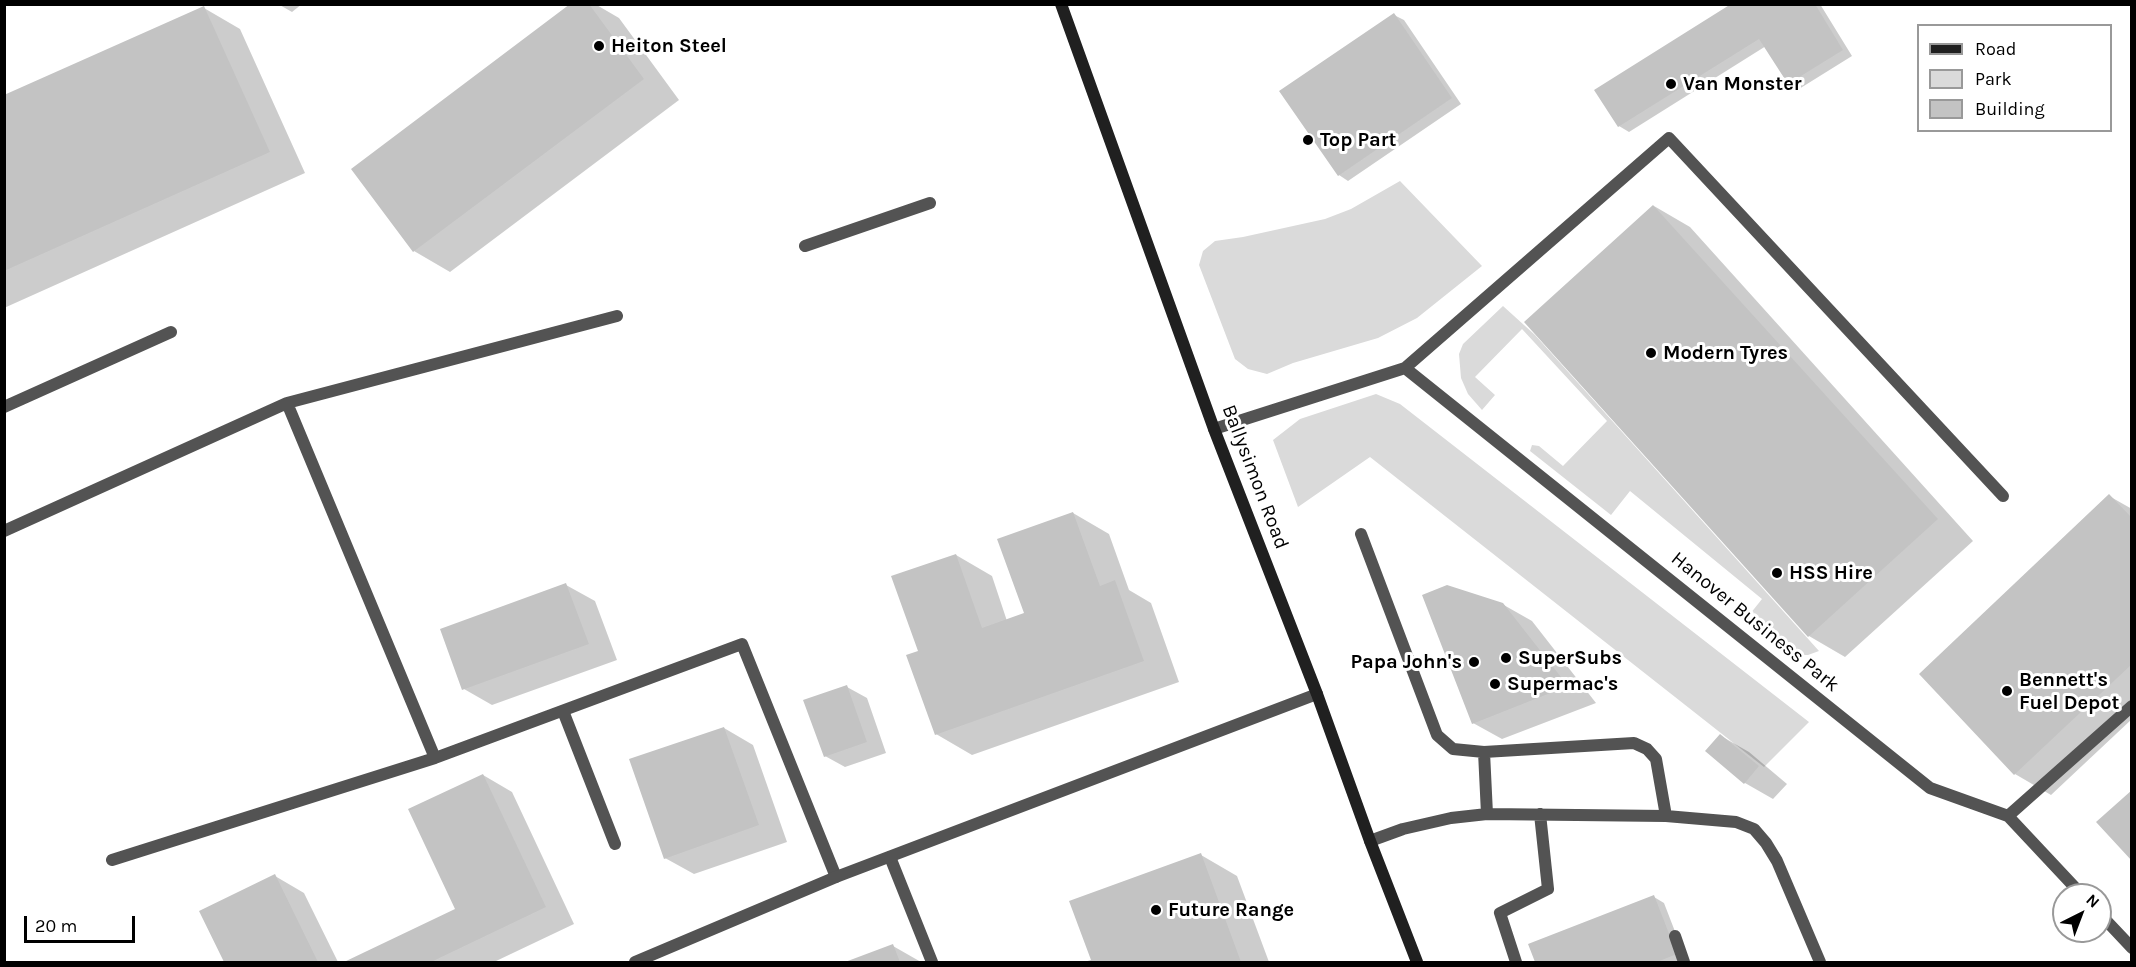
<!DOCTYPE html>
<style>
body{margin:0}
#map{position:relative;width:2136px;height:967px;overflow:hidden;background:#fff;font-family:Karla,sans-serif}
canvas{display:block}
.frame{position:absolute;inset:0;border:6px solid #000;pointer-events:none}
.legend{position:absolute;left:1917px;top:24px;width:195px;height:108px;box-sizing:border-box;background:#fff;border:2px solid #999;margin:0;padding:8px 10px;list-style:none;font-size:18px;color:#000}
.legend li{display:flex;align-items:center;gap:12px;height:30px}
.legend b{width:30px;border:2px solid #999}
.north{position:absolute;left:2052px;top:883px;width:60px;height:60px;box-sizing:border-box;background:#fff;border:2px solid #999;border-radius:50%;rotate:42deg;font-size:16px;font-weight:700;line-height:24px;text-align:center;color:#000}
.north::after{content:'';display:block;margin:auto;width:21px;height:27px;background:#000;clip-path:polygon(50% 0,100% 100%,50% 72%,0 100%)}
.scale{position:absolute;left:24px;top:916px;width:111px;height:27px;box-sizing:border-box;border:3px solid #000;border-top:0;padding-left:8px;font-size:18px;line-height:21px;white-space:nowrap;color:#000;-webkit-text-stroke:4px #fff;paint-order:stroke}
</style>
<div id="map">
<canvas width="2136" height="967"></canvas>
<div class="frame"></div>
<ul class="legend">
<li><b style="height:8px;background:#202020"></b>Road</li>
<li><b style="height:16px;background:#dadada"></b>Park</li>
<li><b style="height:16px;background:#c3c3c3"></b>Building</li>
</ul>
<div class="north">N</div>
<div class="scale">20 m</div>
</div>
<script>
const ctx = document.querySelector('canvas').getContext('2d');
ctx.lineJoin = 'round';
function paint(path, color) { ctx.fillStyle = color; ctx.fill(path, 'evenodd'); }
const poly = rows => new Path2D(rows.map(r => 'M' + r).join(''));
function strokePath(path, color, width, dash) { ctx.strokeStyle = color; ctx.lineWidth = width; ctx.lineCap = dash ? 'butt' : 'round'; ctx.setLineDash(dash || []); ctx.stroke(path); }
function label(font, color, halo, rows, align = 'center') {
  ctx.font = font + ' Karla,sans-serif'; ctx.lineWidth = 6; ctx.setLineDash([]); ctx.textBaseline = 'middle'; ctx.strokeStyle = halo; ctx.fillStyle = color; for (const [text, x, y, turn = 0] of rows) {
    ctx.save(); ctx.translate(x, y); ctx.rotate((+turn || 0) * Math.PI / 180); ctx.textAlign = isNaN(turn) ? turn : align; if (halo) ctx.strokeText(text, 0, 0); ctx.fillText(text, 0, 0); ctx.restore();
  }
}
const green = poly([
 [1400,181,1482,266,1417,318,1378,338,1293,363,1267,374,1248,369,1235,359,1199,265,1203,251,1215,241,1243,237,1325,219,1351,209],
 [1503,306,1535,335,1819,651,1808,655,1797,655,1783,649,1746,619,1762,599,1630,491,1611,515,1530,451,1532,445,1539,446,1563,466,1607,421,1522,329,1475,377,1495,395,1482,410,1468,394,1461,378,1459,354,1463,344],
 [1376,394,1400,404,1809,722,1764,767,1370,457,1298,507,1273,440,1300,419]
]);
const shadow = poly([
 [278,4,302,4,292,12],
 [573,4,595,4,619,18,679,100,450,272,414,251],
 [1734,4,1820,4,1852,56,1799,89,1789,83,1766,46,1629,132,1619,126],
 [204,8,240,29,305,173,4,308,4,97],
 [1394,15,1404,20,1461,104,1348,181,1339,175],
 [1654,206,1690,227,1973,541,1845,657,1809,636],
 [2109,496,2132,509,2132,719,2051,795,2015,774],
 [1073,513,1109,534,1129,590,1151,603,1179,682,972,755,936,734,920,652,956,555,992,576,1007,621,1025,614],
 [566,585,595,601,617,660,492,705,464,689],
 [1502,604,1532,621,1596,703,1502,739,1473,723],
 [847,687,867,698,886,753,845,767,825,756],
 [724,728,753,745,787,842,694,874,665,858],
 [1721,736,1749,752,1787,784,1773,799,1745,783],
 [483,775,512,792,574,924,494,962,348,962,457,910],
 [1201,855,1237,876,1269,962,1088,962,1092,961],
 [275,876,304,893,338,962,225,962,201,912],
 [1654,897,1664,903,1686,960,1679,962,1537,962,1530,945],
 [893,946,921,962,848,962]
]);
const building = poly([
 [570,4,589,4,644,79,413,252,351,169],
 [1731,4,1815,4,1843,50,1788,84,1759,39,1618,127,1594,90],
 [204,6,270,152,4,271,4,95],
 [1394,13,1452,98,1338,176,1279,91],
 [1653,205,1938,519,1808,637,1524,322],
 [2109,494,2132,518,2132,664,2014,775,1919,674],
 [1073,512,1100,586,1115,580,1144,661,935,735,906,655,918,651,891,576,956,554,982,628,1024,613,997,539],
 [566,583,589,644,462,690,440,629],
 [1447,585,1503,603,1568,686,1472,724,1422,595],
 [847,685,867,742,824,757,803,700],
 [724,727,759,825,664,859,629,759],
 [1720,734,1759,766,1744,784,1705,751],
 [483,774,546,907,431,962,344,962,455,909,408,809],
 [2132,790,2132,861,2096,822],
 [1201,853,1241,962,1084,962,1091,960,1069,901],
 [275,874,318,962,224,962,199,911],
 [1654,895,1677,954,1657,962,1535,962,1528,944],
 [893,944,900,962,845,962]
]);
const lane = poly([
 [805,246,930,203],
 [1405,368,1930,788,2008,816,2082,895],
 [287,403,435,758,742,644,836,877],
 [4,407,171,332],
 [1214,429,1405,368,1669,138,2003,496],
 [4,531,287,403,617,316],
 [1361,534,1437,735,1453,749,1484,752,1487,814],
 [563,711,615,844],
 [1484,752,1634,743,1647,749,1656,759,1666,816],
 [2008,816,2132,706],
 [1370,841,1403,829,1451,818,1487,814,1666,816,1736,822,1754,829,1766,843,1777,861,1820,962],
 [890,857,932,962],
 [112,860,435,758],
 [2100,914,2132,948],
 [1675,936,1684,962],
 [1516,962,1500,913,1548,889,1540,814]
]);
const street = poly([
 [635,962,836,877,1317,694]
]);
const secondary = poly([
 [1061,4,1214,429,1317,694,1370,841,1417,962]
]);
const markers = [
 [599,46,6,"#000"],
 [1671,84,6,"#000"],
 [1308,140,6,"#000"],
 [1651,353,6,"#000"],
 [1777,573,6,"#000"],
 [1506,658,6,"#000"],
 [1474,662,6,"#000"],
 [1495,684,6,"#000"],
 [2007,691,6,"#000"],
 [1156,910,6,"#000"]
];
const poiNames = [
 ["Heiton Steel",611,46],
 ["Van Monster",1683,84],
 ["Top Part",1320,140],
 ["Modern Tyres",1663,353],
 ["HSS Hire",1789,573],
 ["SuperSubs",1518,658],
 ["Papa John's",1462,662,"right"],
 ["Bennett's",2019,680],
 ["Fuel Depot",2019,703],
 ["Supermac's",1507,684],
 ["Future Range",1168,910]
];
const streetNames = [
 ["Ballysimon Road",1255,477,69],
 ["Hanover Business Park",1755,622,39]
];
paint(green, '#dadada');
paint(shadow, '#0003');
paint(building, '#c3c3c3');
strokePath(lane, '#535353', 12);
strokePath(street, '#535353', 12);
strokePath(secondary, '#202020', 12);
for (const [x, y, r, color] of markers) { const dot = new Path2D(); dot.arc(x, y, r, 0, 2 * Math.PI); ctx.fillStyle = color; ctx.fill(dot); strokePath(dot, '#fff', 2); }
label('bold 20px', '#000', '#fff', poiNames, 'left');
label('20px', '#000', '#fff', streetNames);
</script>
